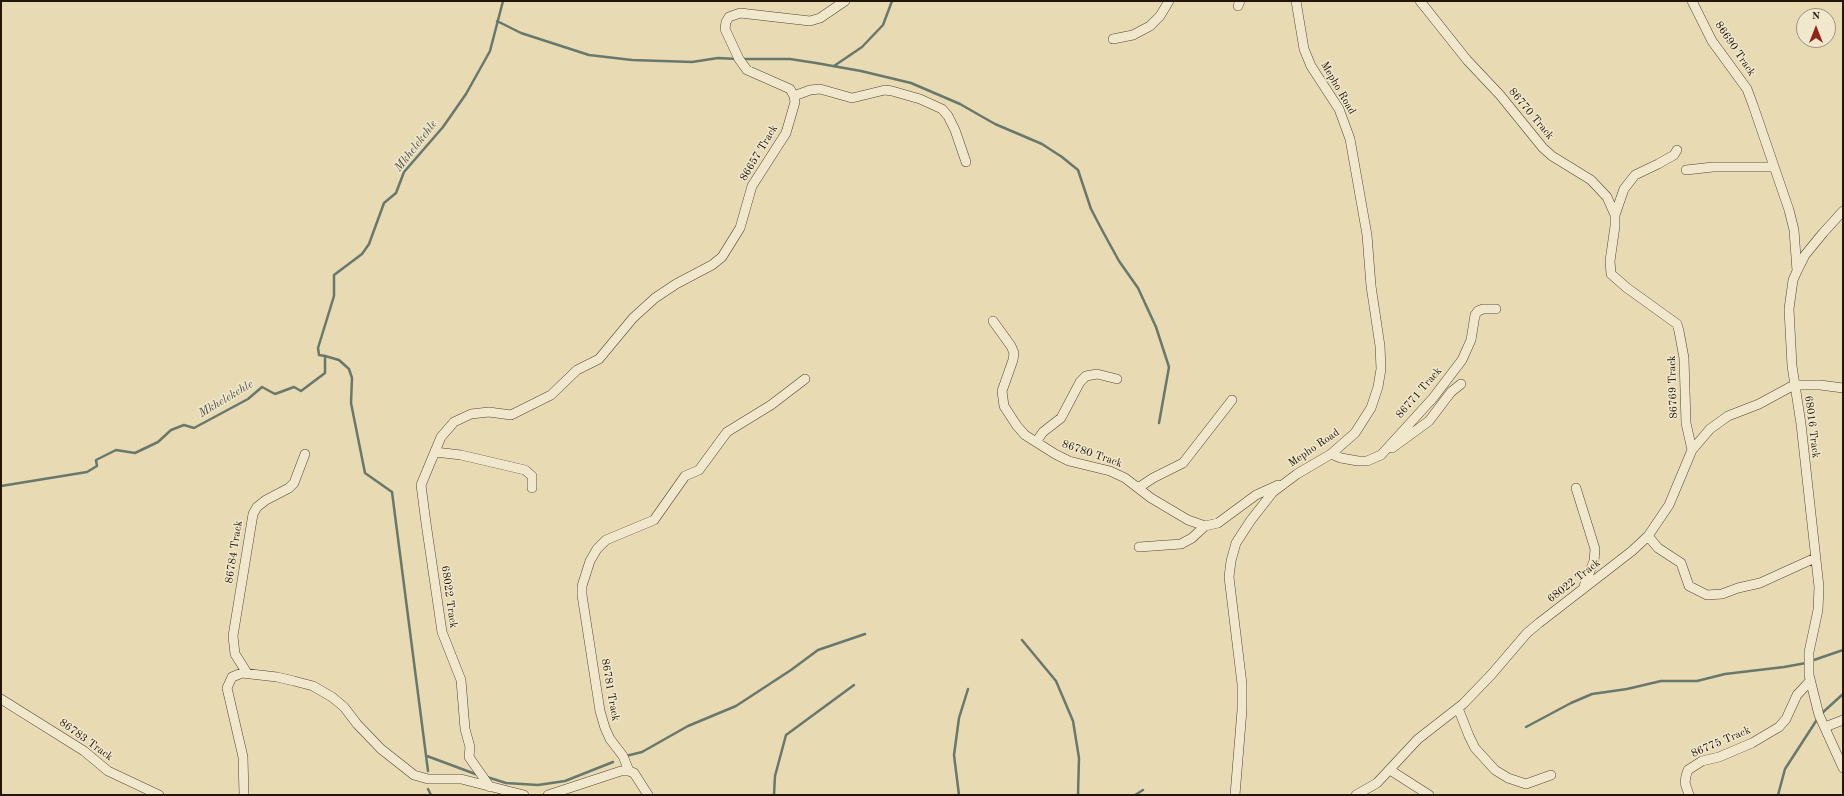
<!DOCTYPE html>
<style>
body{margin:0}
#map{position:relative;width:1844px;height:796px;overflow:hidden;background:#e8dab2;font-family:"Old Standard TT",serif}
canvas{display:block}
.frame{position:absolute;inset:0;border:2px solid #231507;pointer-events:none}
.north{position:absolute;left:1796px;top:8px;width:40px;height:40px;box-sizing:border-box;background:#f0e7cd;border:1px solid #9e937e;border-radius:50%;rotate:0deg;font-size:11px;font-weight:700;line-height:16px;text-align:center;color:#231507}
.north::after{content:'';display:block;margin:auto;width:14px;height:18px;background:#8f2418;clip-path:polygon(50% 0,100% 100%,50% 72%,0 100%)}
</style>
<div id="map">
<canvas width="1844" height="796"></canvas>
<div class="frame"></div>
<div class="north">N</div>
</div>
<script>
const ctx = document.querySelector('canvas').getContext('2d');
ctx.lineJoin = 'round';
const poly = rows => new Path2D(rows.map(r => 'M' + r).join(''));
function strokePath(path, color, width, dash) { ctx.strokeStyle = color; ctx.lineWidth = width; ctx.lineCap = dash ? 'butt' : 'round'; ctx.setLineDash(dash || []); ctx.stroke(path); }
function label(font, color, halo, rows, align = 'center') {
  ctx.font = font + ' "Old Standard TT",serif'; ctx.lineWidth = 3; ctx.setLineDash([]); ctx.textBaseline = 'middle'; ctx.strokeStyle = halo; ctx.fillStyle = color; for (const [text, x, y, turn = 0] of rows) {
    ctx.save(); ctx.translate(x, y); ctx.rotate((+turn || 0) * Math.PI / 180); ctx.textAlign = isNaN(turn) ? turn : align; if (halo) ctx.strokeText(text, 0, 0); ctx.fillText(text, 0, 0); ctx.restore();
  }
}
const stream = poly([
 [497,21,521,33,589,55,632,60,692,62,718,58,737,59],
 [742,59,790,59,816,63,861,71,911,83,960,104,995,124,1042,144,1062,157,1078,170,1091,209,1102,230,1119,261,1138,288,1156,327,1169,367,1159,423],
 [834,66,862,47,883,25,892,1],
 [325,356,339,360,349,369,352,378,351,403,365,473,392,492,428,771],
 [1,486,87,472,97,466,96,460,116,450,135,453,158,442,171,430,184,425,194,428,248,399,262,387,275,394,294,387,301,391,325,373,325,356,319,355,318,348,334,296,334,275,362,254,369,244,384,203,396,193,404,172,443,127,466,94,490,51,503,1],
 [1022,640,1056,681,1073,721,1079,758,1078,795],
 [1811,661,1843,650],
 [1821,714,1843,694],
 [1526,727,1571,703,1592,694,1627,689,1661,681,1697,681,1725,674,1784,667,1806,663],
 [427,756,478,775],
 [626,756,642,752,688,726,736,706,791,670,818,650,865,634],
 [487,777,506,783,538,785,565,781,613,762],
 [428,789,431,795],
 [774,795,775,776,786,735,854,685],
 [959,795,954,755,959,718,968,689],
 [1135,795,1143,790],
 [1778,795,1785,769,1818,718]
]);
const minor = poly([
 [1420,1,1467,60,1500,95,1543,148,1552,156,1591,180,1607,197,1615,215,1615,226,1610,261,1611,274,1627,288,1677,324,1679,331,1684,358,1686,423,1692,450],
 [1692,1,1712,41,1747,89,1753,105,1789,210,1794,230,1797,271],
 [1238,6,1240,1],
 [1113,39,1133,35,1150,26,1160,16,1169,1],
 [794,96,810,90,820,89,852,98,885,90,892,91,920,99,942,109,948,116,955,130,966,162],
 [1686,170,1713,167,1774,167],
 [1843,211,1823,233,1805,255,1797,271,1793,280,1789,309,1792,366,1801,424,1819,587,1818,610,1809,652,1809,675,1819,715,1843,768],
 [1615,215,1624,189,1635,175,1658,164,1674,155,1677,150],
 [993,321,1011,346,1014,353,1013,360,1002,391,1004,406,1017,426,1025,435,1055,454,1069,461,1110,471,1125,478,1151,498,1188,520,1205,526,1218,523,1256,495,1278,485],
 [1036,442,1043,432,1061,418,1080,382,1086,376,1097,374,1117,379],
 [1392,448,1429,421,1451,392,1461,384],
 [435,452,461,455,525,470,532,476,532,488],
 [1331,454,1341,458,1358,461,1367,461,1381,455,1433,398,1462,360,1471,340,1475,315,1478,311,1483,309,1496,309],
 [1138,488,1153,478,1183,463,1232,400],
 [1576,488,1595,549,1594,561,1584,586],
 [1648,536,1658,548,1681,563,1689,586,1707,595,1722,594,1738,588,1760,583,1815,558],
 [1139,547,1181,544,1192,538,1205,526],
 [247,673,235,654,233,636,253,514,257,507,266,500,289,488,294,483,305,454],
 [1,699,84,751,108,771,159,795],
 [1458,708,1469,736,1475,748,1495,770,1508,778,1526,784,1551,775],
 [1825,727,1843,720],
 [1390,770,1429,795],
 [629,771,623,756,610,739,605,728,600,711,582,595,582,586,590,561,597,549,606,540,654,520,685,476,699,470,727,432,771,405,805,379],
 [490,787,469,757,470,747,465,729,461,680,442,632,426,523,421,485,441,437,454,422,471,414,489,412,511,415,551,395,577,370,599,359,633,318,655,298,676,284,712,265,722,257,740,228,752,186,786,133,795,102,794,96,790,89,747,70,739,59,725,29,726,22,729,17,740,13,810,21,820,18,845,1],
 [244,795,243,757,227,688,232,677,242,673,277,677,294,681,313,686,332,697,344,707,357,724,381,749,414,775,428,779,461,779,524,795],
 [548,795,621,771,629,771,634,773,648,795],
 [1235,795,1242,710,1242,684,1229,577,1231,561,1236,543,1251,520,1273,492,1297,474,1331,454,1355,433,1371,408,1378,387,1381,369,1380,346,1371,286,1367,235,1350,139,1339,109,1311,66,1304,49,1296,1],
 [1356,795,1377,783,1418,739,1463,704,1491,675,1527,633,1539,623,1632,551,1648,536,1669,505,1692,450,1710,429,1728,416,1759,404,1794,385,1820,385,1843,388],
 [1689,795,1685,783,1686,776,1688,770,1702,761,1719,757,1752,743,1779,727,1786,719,1797,695,1810,681]
]);
const streetNames = [
 ["86690 Track",1735,49,56],
 ["Mepho Road",1338,88,60],
 ["86770 Track",1531,114,50],
 ["86657 Track",759,153,-59],
 ["86769 Track",1673,387,-92],
 ["86771 Track",1419,393,-49],
 ["68016 Track",1812,427,83],
 ["Mepho Road",1314,448,-34],
 ["86780 Track",1092,454,19],
 ["86784 Track",234,552,-81],
 ["68022 Track",1574,581,-38],
 ["68022 Track",449,597,82],
 ["86781 Track",610,690,80],
 ["86783 Track",86,740,36],
 ["86775 Track",1721,742,-23]
];
const waterNames = [
 ["Mkhelekehle",416,146,-52],
 ["Mkhelekehle",226,399,-31]
];
strokePath(stream, '#69786c', 2.5);
strokePath(minor, '#544632', 10);
strokePath(minor, '#f0e7cd', 9);
label('11px', '#231507', '#f0e7cd', streetNames);
label('italic 12px', '#4c4f42', '#f0e7cd', waterNames);
</script>
